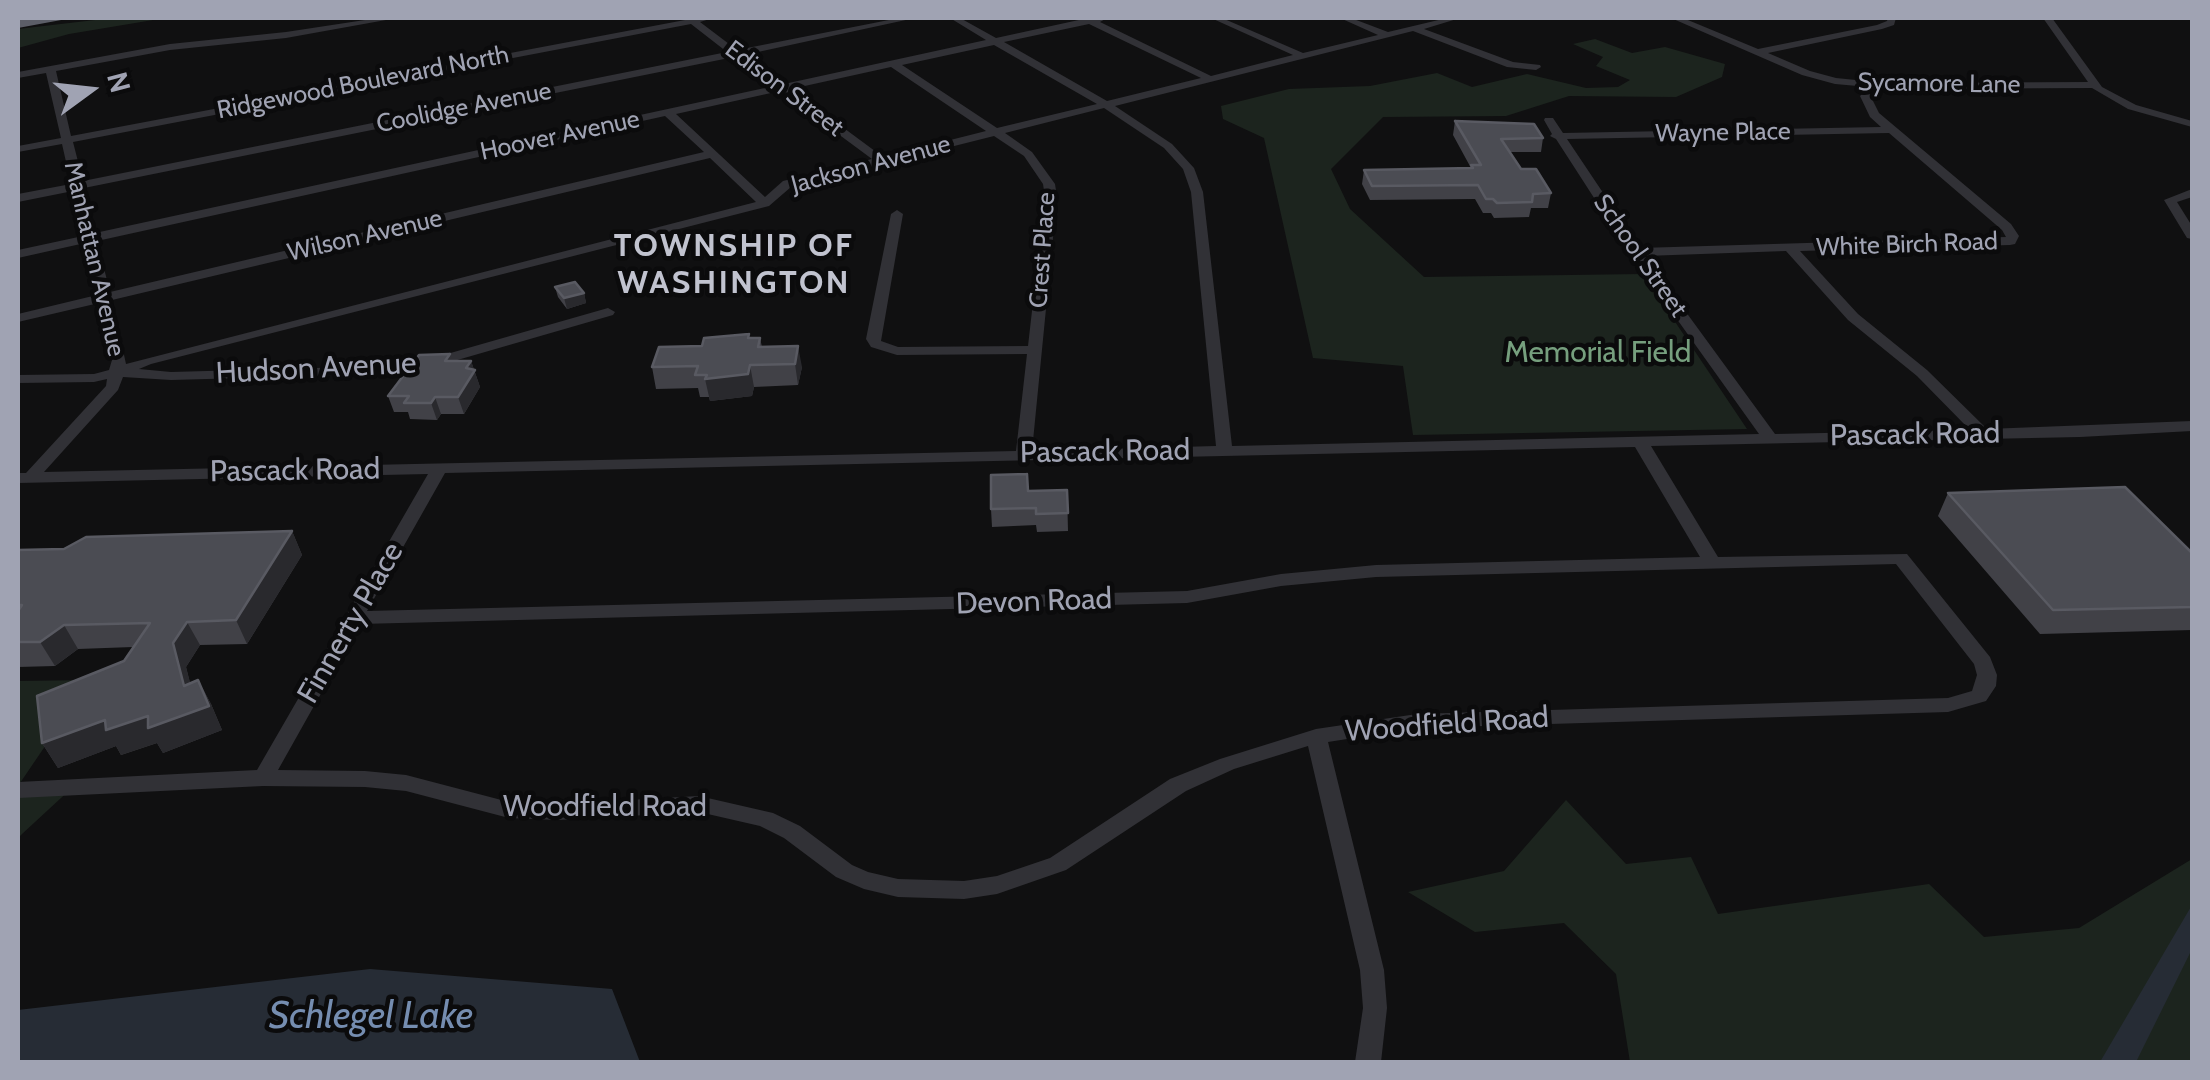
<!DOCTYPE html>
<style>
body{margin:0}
#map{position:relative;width:2210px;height:1080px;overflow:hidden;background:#101011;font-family:Cabin,sans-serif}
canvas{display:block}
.frame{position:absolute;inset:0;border:20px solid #a0a3b3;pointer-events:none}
.north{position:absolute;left:40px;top:40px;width:100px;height:100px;-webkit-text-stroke:8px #0b0b0c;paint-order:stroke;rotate:75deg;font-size:28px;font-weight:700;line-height:40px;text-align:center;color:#a0a3b3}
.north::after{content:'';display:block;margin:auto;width:35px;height:45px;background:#a0a3b3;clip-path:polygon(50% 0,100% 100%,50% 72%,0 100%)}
</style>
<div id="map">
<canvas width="2210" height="1080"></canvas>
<div class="frame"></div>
<div class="north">N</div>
</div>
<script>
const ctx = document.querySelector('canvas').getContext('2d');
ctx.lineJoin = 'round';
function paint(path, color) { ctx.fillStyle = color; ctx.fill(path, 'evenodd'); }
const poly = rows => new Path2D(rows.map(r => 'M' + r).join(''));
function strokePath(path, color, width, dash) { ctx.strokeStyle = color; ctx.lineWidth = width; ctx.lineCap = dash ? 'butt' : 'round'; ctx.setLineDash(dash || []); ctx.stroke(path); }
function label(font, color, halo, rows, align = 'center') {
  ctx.font = font + ' Cabin,sans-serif'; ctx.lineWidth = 9; ctx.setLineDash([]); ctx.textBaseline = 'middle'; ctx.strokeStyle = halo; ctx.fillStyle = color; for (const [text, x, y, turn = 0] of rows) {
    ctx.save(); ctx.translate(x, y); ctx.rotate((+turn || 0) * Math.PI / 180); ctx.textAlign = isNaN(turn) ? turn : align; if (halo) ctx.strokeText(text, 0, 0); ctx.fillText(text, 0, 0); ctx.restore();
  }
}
const green = poly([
 [112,18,165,18,69,34,18,48,18,29],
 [1595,39,1632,53,1665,47,1725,64,1722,77,1676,97,1569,96,1506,116,1383,117,1331,169,1350,209,1424,277,1643,274,1747,429,1413,435,1403,366,1313,358,1264,138,1223,119,1221,106,1289,89,1370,86,1437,73,1472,87,1527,74,1586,88,1618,87,1630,80,1596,66,1603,57,1573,44],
 [90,680,18,786,18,681],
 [74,786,22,834,18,838,18,790],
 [1566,800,1626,864,1691,857,1718,914,1929,884,1984,937,2079,928,2192,859,2192,1062,1630,1062,1616,974,1564,923,1475,932,1408,892,1504,871]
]);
const water = poly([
 [2192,905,2192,949,2136,1062,2100,1062],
 [370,969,612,989,640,1062,18,1062,18,1010]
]);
const minor = poly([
 [378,18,397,18,286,38,170,50,56,71,71,136,685,20,684,18,713,18,700,22,737,50,899,18,915,18,744,55,784,84,986,40,950,18,960,18,996,38,1088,18,1107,18,1100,22,1211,76,1293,55,1211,18,1222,18,1303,53,1378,35,1340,18,1351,18,1388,32,1447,18,1460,18,1424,29,1513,62,1540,65,1541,67,1536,70,1507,67,1413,31,1115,106,1172,144,1194,168,1203,192,1232,446,1759,434,1629,252,1556,139,1550,136,1552,134,1544,120,1545,118,1553,118,1563,133,1881,127,1870,117,1860,96,1869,87,1835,84,1802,75,1671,18,1683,18,1758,49,1877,25,1887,21,1888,18,1896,18,1894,25,1882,29,1768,53,1810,71,1836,78,1886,83,2088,82,2043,18,2052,18,2102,87,2136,105,2192,121,2192,127,2128,109,2092,88,1880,89,1871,97,1879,113,2011,224,2019,236,2015,244,2010,245,1800,251,1858,314,1927,370,1987,429,2192,421,2192,431,2080,437,1651,446,1718,557,1907,554,1990,657,1997,675,1996,686,1986,701,1948,712,1417,728,1328,742,1384,970,1387,1008,1381,1062,1355,1062,1363,1008,1360,970,1308,746,1234,769,1186,791,1066,870,997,894,964,899,898,897,864,889,836,877,784,838,760,826,699,812,558,820,509,818,406,791,365,787,263,786,18,798,18,782,257,770,428,474,18,483,18,473,26,473,106,386,107,379,94,382,18,383,18,375,94,374,109,370,112,360,99,303,18,322,18,314,97,295,85,243,18,258,18,250,83,236,73,191,18,202,18,194,71,184,62,144,18,152,18,146,61,138,46,73,18,78,18,72,170,44,286,32,378,18],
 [691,24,727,52,83,181,73,142,691,24],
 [1089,24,1201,78,1107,101,1004,42,1089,24],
 [994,45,1097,104,997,128,902,65,994,45],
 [734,57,774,86,95,233,84,188,734,57],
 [891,67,986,131,883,157,791,89,891,67],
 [780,91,872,159,783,181,765,197,676,114,780,91],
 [1104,108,1164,148,1183,169,1191,192,1216,446,1032,451,1057,197,1055,184,1032,152,1005,133,1104,108],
 [665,116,704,152,110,292,97,241,665,116],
 [1889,133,2002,230,2006,237,1640,248,1567,139,1889,133],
 [994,136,1024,156,1043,184,1045,197,1028,346,898,347,881,341,903,214,897,210,891,214,866,339,871,347,897,355,1027,354,1016,451,44,472,118,390,123,377,171,380,387,374,447,363,613,315,615,312,608,308,440,356,387,366,171,372,139,369,151,364,769,206,791,187,994,136],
 [710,158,756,202,126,364,112,300,710,158],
 [1786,251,1848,320,1917,376,1970,430,1775,434,1645,256,1786,251],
 [1635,447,1700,557,1376,565,1281,574,1187,591,367,611,445,473,1635,447],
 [1896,564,1974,664,1977,675,1972,691,1948,698,1417,714,1316,729,1220,759,1170,779,1050,858,997,876,964,881,898,879,868,872,852,865,800,826,773,813,699,796,558,804,509,802,406,775,365,771,278,770,360,624,1187,603,1281,586,1376,577,1896,564],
 [2192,189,2192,197,2177,202,2192,226,2192,239,2187,238,2164,200,2192,189]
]);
const highway = poly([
 [37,18,72,18,18,28,18,20,37,18]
]);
const wall = poly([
 [1455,121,1543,138,1541,152,1510,152,1521,169,1551,193,1548,208,1531,208,1529,217,1494,218,1491,213,1483,213,1475,199,1370,200,1362,184,1364,170,1471,168,1453,135],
 [555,287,584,293,586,303,567,309,558,297],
 [750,338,760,338,762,347,802,367,798,385,754,387,752,396,710,401,709,397,700,397,698,388,656,389,652,367,702,346],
 [453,361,471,361,480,387,464,414,441,414,437,420,410,419,408,412,394,412,388,396],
 [1067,490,1068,531,1037,532,1036,525,992,527,991,509,1028,491],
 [1948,493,2192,553,2192,630,2040,634,1938,516],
 [292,531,302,555,247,644,200,645,186,667,190,683,198,680,211,704,222,730,163,753,157,743,121,755,116,746,58,768,42,743,124,661,133,647,78,649,55,666,18,667,18,550,64,549]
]);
const shadedWall = poly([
 [584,293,586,303,567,309,564,298],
 [798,346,802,367,798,385,795,364],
 [471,361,480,387,464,414,458,397,466,368],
 [750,365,754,387,752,396,710,401,705,379],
 [435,397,441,414,437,420,431,403],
 [292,531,302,555,247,644,236,620],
 [187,622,200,645,186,667,197,710,184,686,173,643],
 [64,625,78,649,55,666,40,642],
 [198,680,211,704,222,730,163,753,157,743,121,755,116,746,58,768,42,743,105,720,148,716]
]);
const building = poly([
 [1455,121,1534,124,1543,138,1501,139,1521,169,1536,169,1551,193,1533,194,1532,202,1497,203,1493,199,1486,199,1478,185,1372,186,1364,170,1473,168,1471,165,1481,165,1455,121],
 [575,282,584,293,564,298,555,287,575,282],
 [749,334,748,338,760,338,758,347,798,346,795,364,750,365,748,374,705,379,707,375,695,375,698,366,652,367,659,347,702,346,704,338,749,334],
 [450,354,445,361,471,361,466,368,475,370,458,397,435,397,431,403,404,403,409,396,388,396,419,355,450,354],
 [1027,474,1028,491,1067,490,1068,513,1036,514,1036,508,991,509,991,475,1027,474],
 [2125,487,2192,553,2192,607,2053,610,1948,493,2125,487],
 [292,531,236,620,187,622,173,643,184,686,198,680,209,706,148,728,148,716,106,730,105,720,42,743,37,696,124,661,150,623,64,625,40,642,18,642,18,611,22,605,18,605,18,550,64,549,86,537,292,531]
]);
const farStreetnames = [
 ["Ridgewood Boulevard North",363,83,-11],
 ["Sycamore Lane",1939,84,1],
 ["Edison Street",784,89,37],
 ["Coolidge Avenue",464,108,-11],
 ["Wayne Place",1723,133,-1],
 ["Hoover Avenue",560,136,-12],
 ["Jackson Avenue",871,165,-15],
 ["Wilson Avenue",365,236,-13],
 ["White Birch Road",1907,245,-2],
 ["Crest Place",1043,250,-86],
 ["School Street",1640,256,55],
 ["Manhattan Avenue",94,259,77]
];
const parkNames = [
 ["Memorial Field",1598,353]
];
const streetNames = [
 ["Hudson Avenue",316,369,-3],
 ["Pascack Road",1915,435,-1],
 ["Pascack Road",1105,452,-1],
 ["Pascack Road",295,471,-1],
 ["Devon Road",1034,602,-2],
 ["Finnerty Place",351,623,-60],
 ["Woodfield Road",1447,725,-4],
 ["Woodfield Road",605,807]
];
const farDistrictnames = [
 ["TOWNSHIP OF",734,247],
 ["WASHINGTON",734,284]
];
const nearWaternames = [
 ["Schlegel Lake",371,1017]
];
paint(green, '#1c241e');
paint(water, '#262c35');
paint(minor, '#313136');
paint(highway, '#5c5e68');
paint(wall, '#414147');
paint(shadedWall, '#29292d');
paint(building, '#4b4c53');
strokePath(building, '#595a62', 2.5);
label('25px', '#a0a3b3', '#0b0b0c', farStreetnames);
label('30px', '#769f7e', '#0b0b0c', parkNames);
label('30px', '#a0a3b3', '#0b0b0c', streetNames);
ctx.letterSpacing = '2.5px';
label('bold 32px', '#c1c3cf', '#0b0b0c', farDistrictnames);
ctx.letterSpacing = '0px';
label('italic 38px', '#758db0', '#0b0b0c', nearWaternames);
</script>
